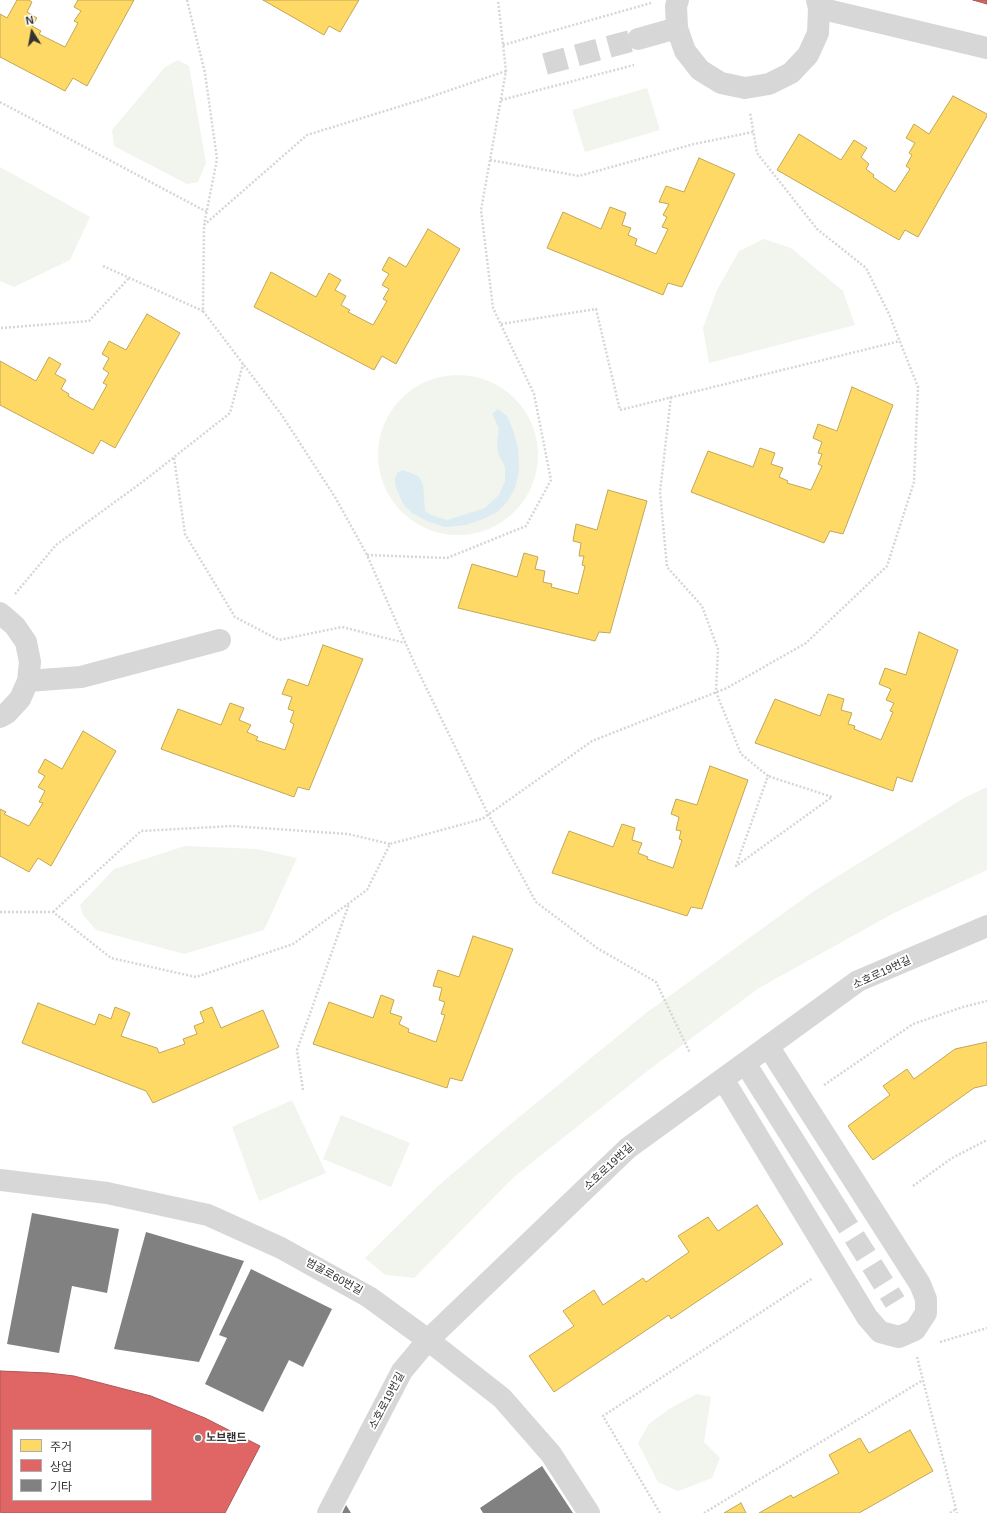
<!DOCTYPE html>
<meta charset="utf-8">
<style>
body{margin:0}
#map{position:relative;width:987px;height:1513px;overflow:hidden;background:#fff;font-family:Arial,"Noto Sans KR",sans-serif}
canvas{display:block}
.legend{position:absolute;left:12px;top:1429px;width:140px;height:72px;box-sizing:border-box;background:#fff;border:1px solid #adadad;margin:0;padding:5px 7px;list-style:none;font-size:12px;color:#333}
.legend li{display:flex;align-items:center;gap:8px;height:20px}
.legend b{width:20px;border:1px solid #adadad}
.north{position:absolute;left:12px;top:12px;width:40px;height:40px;-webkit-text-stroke:3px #fff;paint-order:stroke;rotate:349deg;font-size:11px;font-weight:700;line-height:16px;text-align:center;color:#333}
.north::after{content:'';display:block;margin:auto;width:14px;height:18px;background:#333;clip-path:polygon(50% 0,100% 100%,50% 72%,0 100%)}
</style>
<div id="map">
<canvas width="987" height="1513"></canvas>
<ul class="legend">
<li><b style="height:11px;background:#ffd966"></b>주거</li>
<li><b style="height:11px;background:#e06666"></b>상업</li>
<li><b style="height:11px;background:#818181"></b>기타</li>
</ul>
<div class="north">N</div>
</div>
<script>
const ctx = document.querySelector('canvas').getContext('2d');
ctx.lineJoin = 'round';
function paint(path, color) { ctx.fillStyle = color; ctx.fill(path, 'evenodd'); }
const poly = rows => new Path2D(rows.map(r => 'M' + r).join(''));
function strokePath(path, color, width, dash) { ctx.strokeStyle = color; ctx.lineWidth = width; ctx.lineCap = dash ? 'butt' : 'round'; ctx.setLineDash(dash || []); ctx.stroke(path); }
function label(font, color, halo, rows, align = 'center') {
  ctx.font = font + ' Arial,"Noto Sans KR",sans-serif'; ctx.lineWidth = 4; ctx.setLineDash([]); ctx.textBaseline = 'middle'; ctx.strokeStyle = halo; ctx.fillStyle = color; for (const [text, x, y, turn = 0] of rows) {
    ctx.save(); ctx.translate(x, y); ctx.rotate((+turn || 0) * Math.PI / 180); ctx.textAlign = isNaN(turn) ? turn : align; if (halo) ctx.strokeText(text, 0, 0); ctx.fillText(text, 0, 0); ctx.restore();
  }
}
const green = poly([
 [178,60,189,66,206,163,198,182,187,184,114,146,112,130,165,67],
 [647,88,660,130,585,152,572,110],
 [0,167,90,217,70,260,14,287,0,281],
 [764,239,791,248,843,291,855,325,709,363,703,328,717,290,739,251],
 '378 455a80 80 0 1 1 160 0a80 80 0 1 1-160 0Z',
 [987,787,987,870,894,913,759,988,650,1069,515,1176,414,1278,385,1275,365,1258,438,1186,507,1127,646,1013,814,891,964,798],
 [185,846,257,849,297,858,264,930,184,954,96,930,83,915,80,905,114,869],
 [292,1100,326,1173,259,1201,232,1127],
 [341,1115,410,1143,391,1187,323,1159],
 [697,1394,711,1397,704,1442,720,1458,712,1478,678,1491,658,1482,638,1443,649,1424,669,1409]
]);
const water = poly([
 [498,409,507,416,513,430,518,448,519,470,515,488,508,501,497,512,483,519,466,525,445,527,427,521,412,513,404,505,396,488,395,479,397,473,403,470,418,476,423,484,425,511,431,515,447,520,485,508,499,495,505,481,505,467,498,453,497,441,499,428,492,414]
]);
const homes = poly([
 [17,0,29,0,32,2,27,12,37,18,32,26,41,31,39,34,65,47,78,23,74,21,81,11,74,7,78,0,134,0,87,86,73,78,65,91,0,57,0,14,7,18,17,0],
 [263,0,359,0,340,32,329,26,324,35,263,0],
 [953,96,987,114,987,116,918,237,905,230,899,240,777,170,799,134,841,160,854,140,867,148,861,157,869,164,866,169,874,175,873,177,895,192,910,169,906,166,912,155,909,153,915,143,906,138,914,124,929,134,953,96],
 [699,158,735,174,682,287,668,283,663,295,547,248,563,212,601,229,610,207,626,213,622,225,631,228,628,235,637,239,635,245,656,254,668,229,662,227,667,217,663,215,669,204,659,202,666,186,684,192,699,158],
 [428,229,460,249,396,364,382,356,374,370,254,307,271,272,316,297,329,273,341,280,335,290,346,296,341,305,350,310,348,312,373,325,387,301,383,299,389,289,382,285,389,274,382,270,389,257,406,267,428,229],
 [147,314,180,333,115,448,101,440,93,454,0,405,0,361,36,381,49,357,61,364,55,374,66,380,61,389,69,394,68,396,93,410,107,385,103,383,109,373,103,369,109,358,102,354,109,341,126,350,147,314],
 [852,387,893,405,843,534,830,531,824,543,691,492,708,451,753,467,760,448,775,453,771,464,783,468,779,477,788,481,787,483,811,490,822,466,818,464,822,454,818,453,822,442,813,438,818,424,837,431,852,387],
 [608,490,647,501,610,633,599,632,595,641,458,608,472,564,517,577,524,553,538,557,535,569,545,571,543,582,552,584,551,587,578,594,585,566,582,565,584,556,579,556,581,543,573,541,576,524,597,530,608,490],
 [919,632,958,650,912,782,897,777,893,791,755,743,775,699,820,716,828,694,844,699,841,710,852,713,848,724,855,726,854,729,881,740,893,712,890,711,894,703,886,700,891,689,879,684,885,668,906,675,919,632],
 [323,645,363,659,309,790,298,787,294,797,161,749,178,709,221,725,230,703,244,708,239,720,251,725,247,732,258,737,256,740,285,750,294,724,290,722,294,711,288,709,292,697,282,694,288,679,308,686,323,645],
 [83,731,116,751,51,866,38,858,29,872,0,856,0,809,6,812,4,814,29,826,43,803,39,802,45,791,38,787,45,776,38,772,45,759,62,769,83,731],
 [710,766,748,780,702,909,691,907,687,916,552,873,569,831,613,847,622,824,635,828,632,840,642,843,638,853,648,857,647,859,673,868,682,840,679,839,681,831,676,830,679,817,671,814,676,799,697,805,710,766],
 [473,936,513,949,462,1081,450,1078,447,1088,313,1044,329,1002,373,1018,381,995,394,1000,390,1013,402,1017,399,1024,409,1029,408,1032,436,1042,445,1015,441,1014,445,1002,439,1000,442,988,433,986,438,970,459,977,473,936],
 [38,1003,95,1025,99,1014,111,1019,115,1007,130,1013,121,1036,157,1048,159,1053,185,1044,183,1039,197,1034,194,1026,204,1022,200,1012,212,1007,221,1028,263,1010,279,1047,153,1103,146,1091,22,1043,38,1003],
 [987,1042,987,1085,974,1088,873,1160,848,1126,890,1095,883,1086,907,1069,914,1079,955,1049,987,1042],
 [757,1205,783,1244,671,1319,669,1315,554,1392,529,1356,574,1326,563,1311,594,1290,603,1305,643,1278,646,1282,689,1252,678,1236,708,1217,718,1231,757,1205],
 [910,1430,933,1471,859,1513,759,1513,791,1495,793,1498,839,1473,829,1455,860,1438,869,1453,910,1430],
 [741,1503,746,1513,724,1513,741,1503]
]);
const shops = poly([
 [973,0,987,0,987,4,973,0],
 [0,1371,48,1373,74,1376,151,1396,205,1418,260,1446,225,1513,2,1513,0,1512,0,1371],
 [13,1430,151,1430,151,1500,13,1500,13,1430]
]);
const building = poly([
 [32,1213,119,1229,107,1293,72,1286,59,1353,7,1344],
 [146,1232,244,1261,199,1362,114,1349],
 [251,1269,332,1309,303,1367,289,1360,263,1412,205,1384,227,1338,219,1335],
 [542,1466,573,1513,483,1513,480,1508],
 [346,1505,351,1513,342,1513]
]);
const minorTunnel = poly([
 [545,64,638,39],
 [837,1209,895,1302]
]);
const path = poly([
 [187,0,205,73,217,159,204,225],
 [503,45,651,3],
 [506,71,427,98,307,135,204,225,203,311,281,414,335,497,367,555,416,667,488,814,536,902,597,948,656,982,690,1053],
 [501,100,634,65],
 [0,102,207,212],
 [490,160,579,176,694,144,753,132],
 [103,266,203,311],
 [501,324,596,309,620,410,900,341],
 [1,328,89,321,129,278],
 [671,397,660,492,667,567,702,606,718,649,716,692,741,754,768,776,736,866,832,797,768,776],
 [174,458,185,534,235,617,279,640,342,627,405,643],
 [367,555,447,558,526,526,551,480,534,394,493,308,481,210,506,71,498,0],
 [15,594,56,545,145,480,230,413,243,364],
 [0,912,53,912,111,958,196,977,293,944,367,890,390,844,482,819,592,741,727,688,806,643,887,566,914,482,918,387,889,314,866,268,817,229,757,153,750,112],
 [53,912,141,831,232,826,348,834,390,844],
 [824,1085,913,1024,963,1007,987,1001],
 [303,1090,297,1050,349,904],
 [913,1186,952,1158,987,1140],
 [940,1342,987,1328],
 [917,1357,957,1513],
 [660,1513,603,1416,813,1278],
 [704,1513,923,1380],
 [950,1513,956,1509]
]);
const minor = poly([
 [678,0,676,6,677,28,685,51,700,70,721,83,745,88,769,84,791,73,808,55,818,33,819,8,817,0],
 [819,8,987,48],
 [638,39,677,28],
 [0,613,15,626,26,642,30,662,28,681,20,699,7,713,0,717],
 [28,681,81,677,220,640],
 [745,1063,837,1209],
 [723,1079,867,1317,880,1332,899,1337,915,1330,926,1313,926,1299,920,1284,768,1046],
 [0,1180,107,1193,208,1215,281,1248,369,1297,428,1340,502,1398,551,1454,589,1513],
 [328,1513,402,1371,428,1340,628,1148,858,981,987,926]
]);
const markers = [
 [198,1438,4,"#7a7a7a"]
];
const streetNames = [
 ["소호로19번길",882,973,-25],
 ["소호로19번길",609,1167,-43],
 ["범골로60번길",334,1277,29],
 ["소호로19번길",387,1401,-62]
];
const poiNames = [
 ["노브랜드",206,1438]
];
paint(green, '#f1f5ed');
paint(water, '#ddebf3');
paint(homes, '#ffd966');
strokePath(homes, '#c2a757', 1);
paint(shops, '#e06666');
strokePath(shops, '#ac5757', 1);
paint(building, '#818181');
strokePath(minorTunnel, '#d6d6d6', 22, [22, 11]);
strokePath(path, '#d6d6d6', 2.5, [2, 2]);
strokePath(minor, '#d7d7d7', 22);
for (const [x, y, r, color] of markers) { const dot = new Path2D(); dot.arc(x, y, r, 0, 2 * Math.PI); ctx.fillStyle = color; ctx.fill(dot); strokePath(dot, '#fff', 1.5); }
label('11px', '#333', '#fff', streetNames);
label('bold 11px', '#333', '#fff', poiNames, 'left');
</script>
